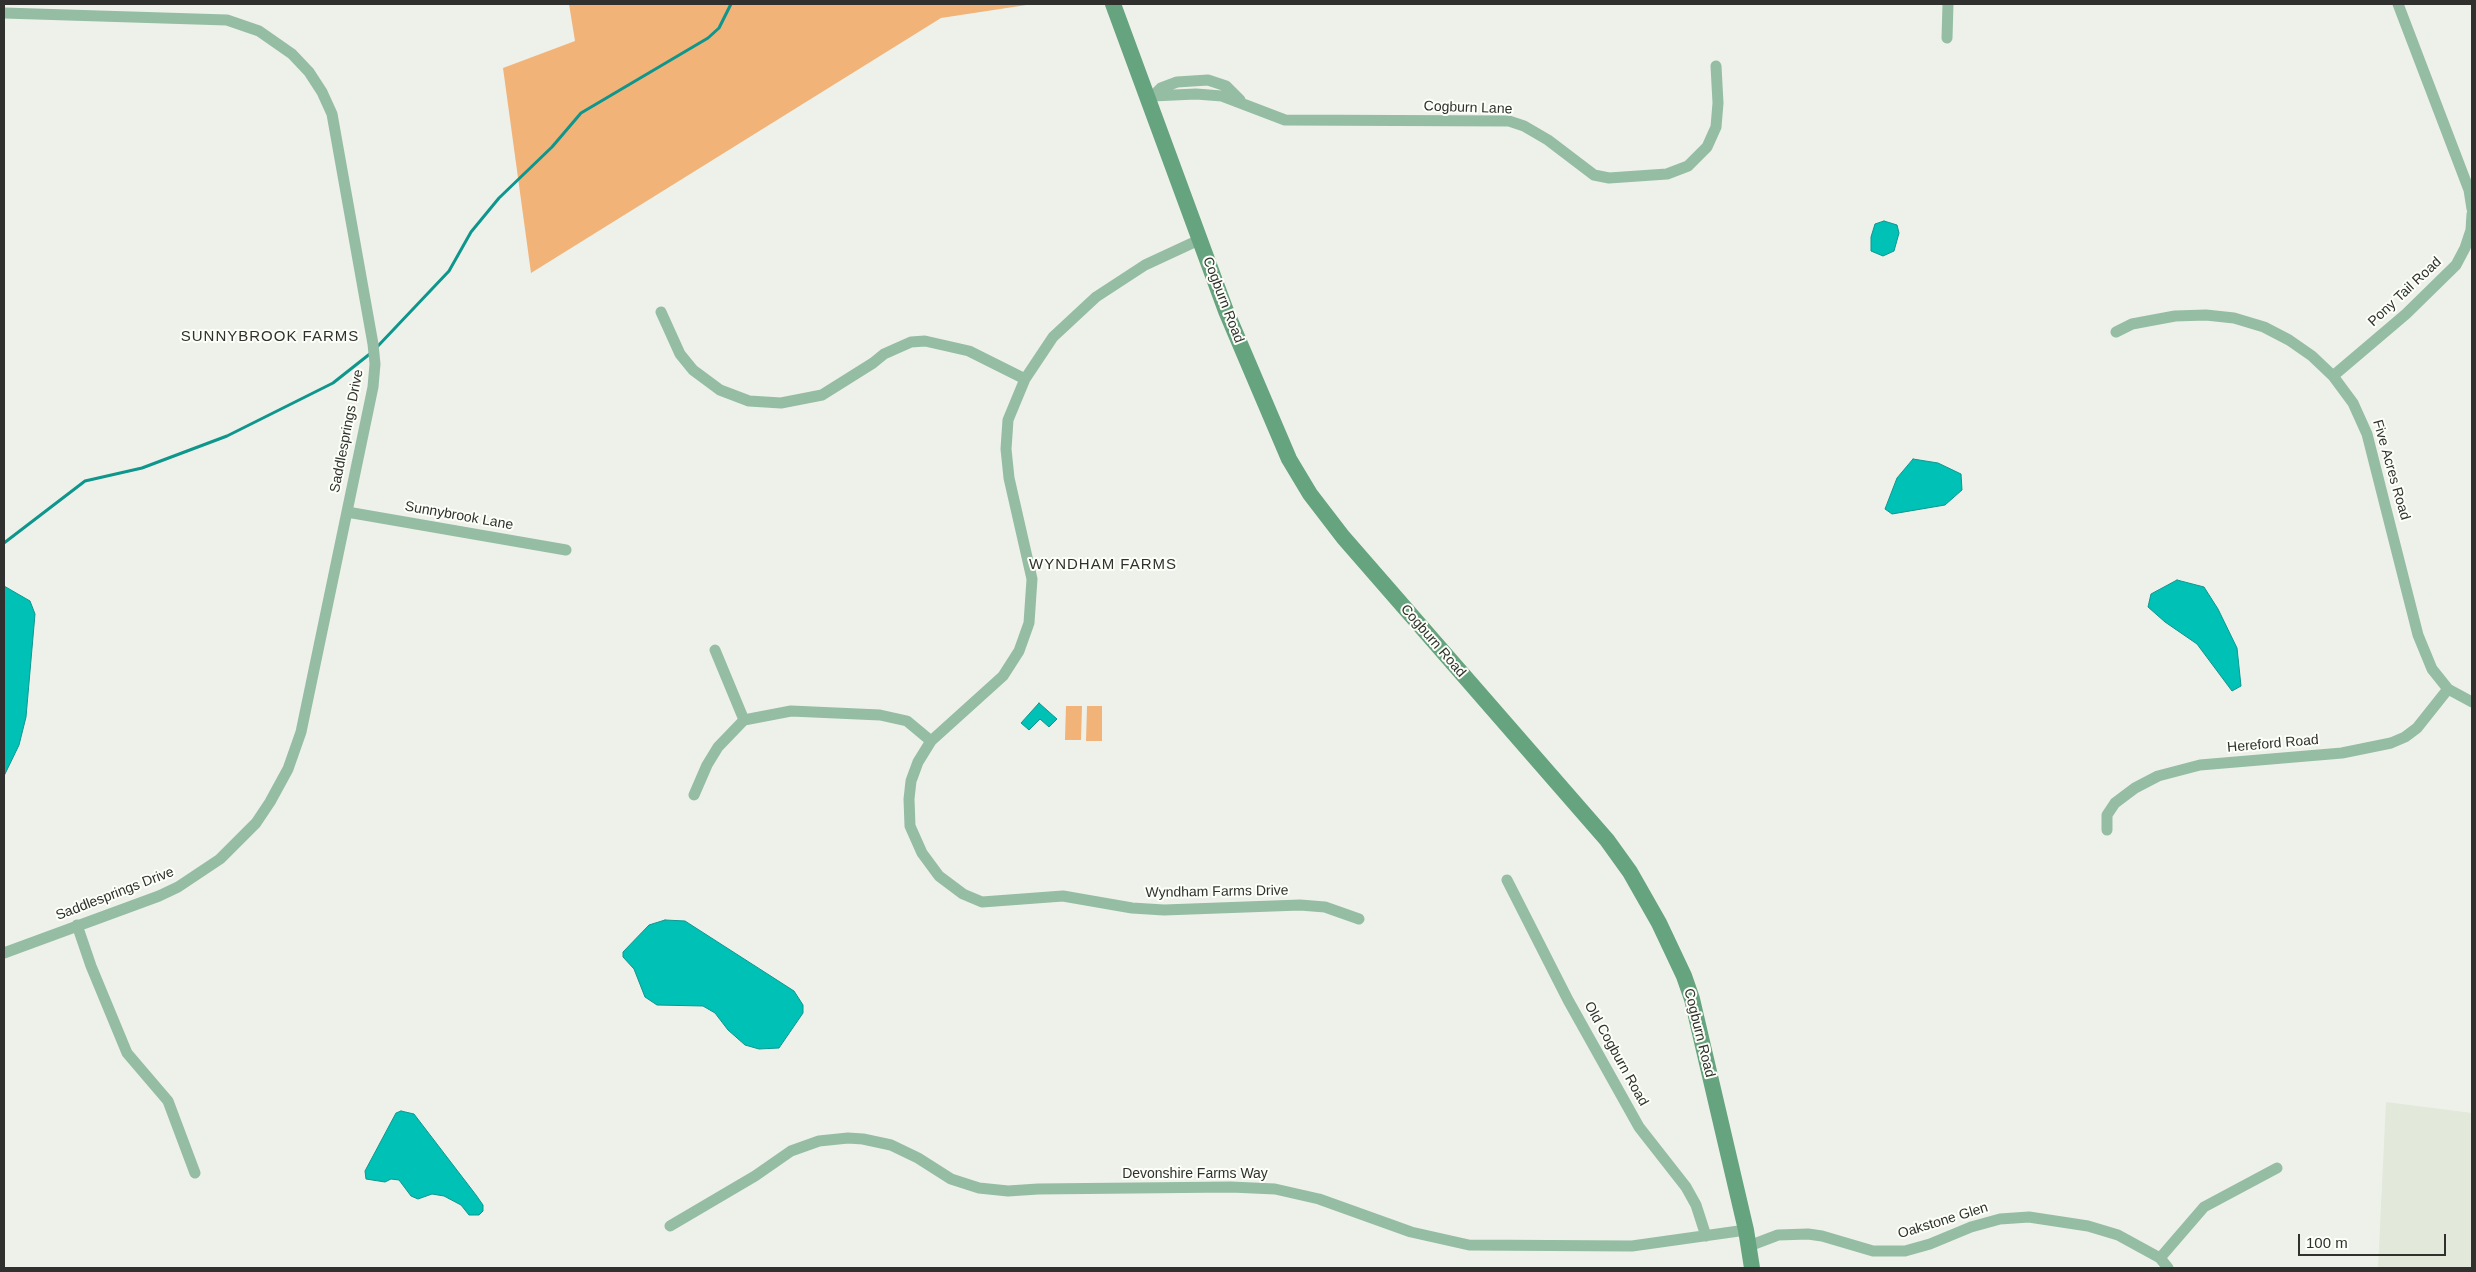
<!DOCTYPE html>
<style>
body{margin:0}
#map{position:relative;width:2476px;height:1272px;overflow:hidden;background:#eef1ea;font-family:Helvetica,sans-serif}
canvas{display:block}
.frame{position:absolute;inset:0;border:5px solid #30312e;pointer-events:none}
.scale{position:absolute;left:2298px;top:1234px;width:148px;height:22px;box-sizing:border-box;border:2px solid #30312e;border-top:0;padding-left:6px;font-size:15px;line-height:18px;white-space:nowrap;color:#30312e;-webkit-text-stroke:4px #fcfff8;paint-order:stroke}
</style>
<div id="map">
<canvas width="2476" height="1272"></canvas>
<div class="frame"></div>
<div class="scale">100 m</div>
</div>
<script>
const ctx = document.querySelector('canvas').getContext('2d');
ctx.lineJoin = 'round';
function paint(path, color) { ctx.fillStyle = color; ctx.fill(path, 'evenodd'); }
const poly = rows => new Path2D(rows.map(r => 'M' + r).join(''));
function strokePath(path, color, width, dash) { ctx.strokeStyle = color; ctx.lineWidth = width; ctx.lineCap = dash ? 'butt' : 'round'; ctx.setLineDash(dash || []); ctx.stroke(path); }
function label(font, color, halo, rows, align = 'center') {
  ctx.font = font + ' Helvetica,sans-serif'; ctx.lineWidth = 4; ctx.setLineDash([]); ctx.textBaseline = 'middle'; ctx.strokeStyle = halo; ctx.fillStyle = color; for (const [text, x, y, turn = 0] of rows) {
    ctx.save(); ctx.translate(x, y); ctx.rotate((+turn || 0) * Math.PI / 180); ctx.textAlign = isNaN(turn) ? turn : align; if (halo) ctx.strokeText(text, 0, 0); ctx.fillText(text, 0, 0); ctx.restore();
  }
}
const built = poly([
 [2386,1102,2472,1113,2472,1268,2378,1268]
]);
const green = poly([
 [569,4,1033,4,941,18,531,273,503,68,575,41],
 [1066,706,1082,706,1081,740,1065,740],
 [1087,706,1102,706,1102,741,1086,741]
]);
const water = poly([
 [1884,221,1897,225,1899,233,1894,251,1883,256,1871,251,1871,237,1875,224,1884,221],
 [1913,459,1938,463,1961,474,1962,490,1945,505,1892,514,1885,509,1897,478,1913,459],
 [2177,580,2204,587,2218,609,2237,648,2241,686,2232,691,2197,644,2165,622,2148,607,2151,594,2177,580],
 [4,586,30,601,35,614,26,717,19,745,4,776,4,586],
 [1039,703,1057,719,1049,727,1040,719,1029,730,1021,723,1039,703],
 [665,920,685,921,794,991,803,1005,803,1013,779,1048,759,1049,745,1045,728,1030,715,1013,703,1006,657,1005,645,997,634,969,623,957,623,952,649,925,665,920],
 [401,1111,414,1114,476,1195,483,1205,483,1211,479,1215,469,1215,461,1205,444,1196,432,1194,418,1199,411,1196,399,1180,391,1179,385,1182,366,1179,365,1171,396,1113,401,1111]
]);
const stream = poly([
 [377,347,449,271,471,232,499,198,552,147,581,113,708,38,719,28,731,4],
 [4,543,85,481,142,468,227,436,333,383,371,353]
]);
const street = poly([
 [2398,4,2469,190,2472,209],
 [4,13,227,20,259,31,292,54,309,72,322,92,332,114,373,344,375,364,373,387,301,732,288,769,270,802,256,823,220,859,178,887,159,896,4,953],
 [1947,38,1948,4],
 [1152,96,1196,94,1222,96,1285,120,1509,121,1524,126,1548,140,1594,175,1609,178,1667,174,1688,166,1707,147,1716,127,1718,103,1716,66],
 [1153,96,1161,88,1177,82,1208,80,1226,86,1240,100],
 [1201,239,1145,265,1096,297,1053,337,1025,379,1008,420,1006,449,1009,478,1032,579,1029,623,1019,651,1003,676,931,741,918,762,911,781,909,799,910,826,922,853,939,876,963,894,982,902,1063,896,1132,908,1164,910,1300,905,1325,907,1359,919],
 [661,312,680,354,693,370,720,390,749,401,781,403,822,395,873,363,884,354,911,342,925,341,969,351,1025,379],
 [2116,332,2132,324,2175,316,2206,315,2234,318,2264,327,2289,340,2312,356,2333,376,2353,403,2367,434,2418,635,2432,669,2448,689,2472,702],
 [2333,376,2406,314,2456,265,2465,248,2471,230,2472,214],
 [347,512,566,550],
 [715,650,744,720],
 [694,795,707,765,718,747,744,720,791,711,880,715,907,721,931,741],
 [2107,830,2107,815,2115,803,2135,788,2158,776,2200,765,2342,753,2391,743,2405,737,2417,728,2448,689],
 [1507,880,1568,1000,1639,1127,1686,1187,1696,1205,1706,1236],
 [77,925,91,966,127,1053,168,1101,195,1173],
 [670,1226,755,1176,791,1151,819,1141,848,1138,863,1139,891,1145,918,1158,951,1179,979,1188,1008,1191,1038,1189,1231,1187,1275,1189,1319,1199,1411,1232,1469,1245,1632,1246,1746,1230],
 [1749,1246,1778,1235,1808,1234,1822,1236,1873,1251,1905,1251,1930,1244,1971,1227,2000,1219,2029,1217,2088,1226,2118,1235,2160,1258,2168,1268],
 [2160,1258,2204,1207,2277,1168]
]);
const secondary = poly([
 [1113,4,1226,311,1289,459,1310,494,1343,537,1607,840,1630,872,1659,923,1684,976,1692,999,1746,1230,1752,1268]
]);
const streetNames = [
 ["Cogburn Lane",1468,108,2],
 ["Pony Tail Road",2405,292,-43],
 ["Cogburn Road",1223,300,69],
 ["Saddlesprings Drive",347,431,-79],
 ["Five Acres Road",2391,470,74],
 ["Sunnybrook Lane",459,516,10],
 ["Cogburn Road",1433,641,49],
 ["Hereford Road",2273,744,-5],
 ["Wyndham Farms Drive",1217,892,-1],
 ["Saddlesprings Drive",115,894,-21],
 ["Cogburn Road",1699,1033,76],
 ["Old Cogburn Road",1616,1054,61],
 ["Devonshire Farms Way",1195,1174],
 ["Oakstone Glen",1943,1221,-17]
];
const neighbourhoodNames = [
 ["SUNNYBROOK FARMS",270,337],
 ["WYNDHAM FARMS",1103,565]
];
paint(built, '#e2e8da');
paint(green, '#f1b378');
paint(water, '#00c1b6');
strokePath(water, '#0e968d', 1);
strokePath(stream, '#0e968d', 3);
strokePath(street, '#95bda3', 11);
strokePath(secondary, '#65a47e', 16);
label('14px', '#30312e', '#fcfff8', streetNames);
ctx.letterSpacing = '1px';
label('15px', '#30312e', '#fcfff8', neighbourhoodNames);
ctx.letterSpacing = '0px';
</script>
